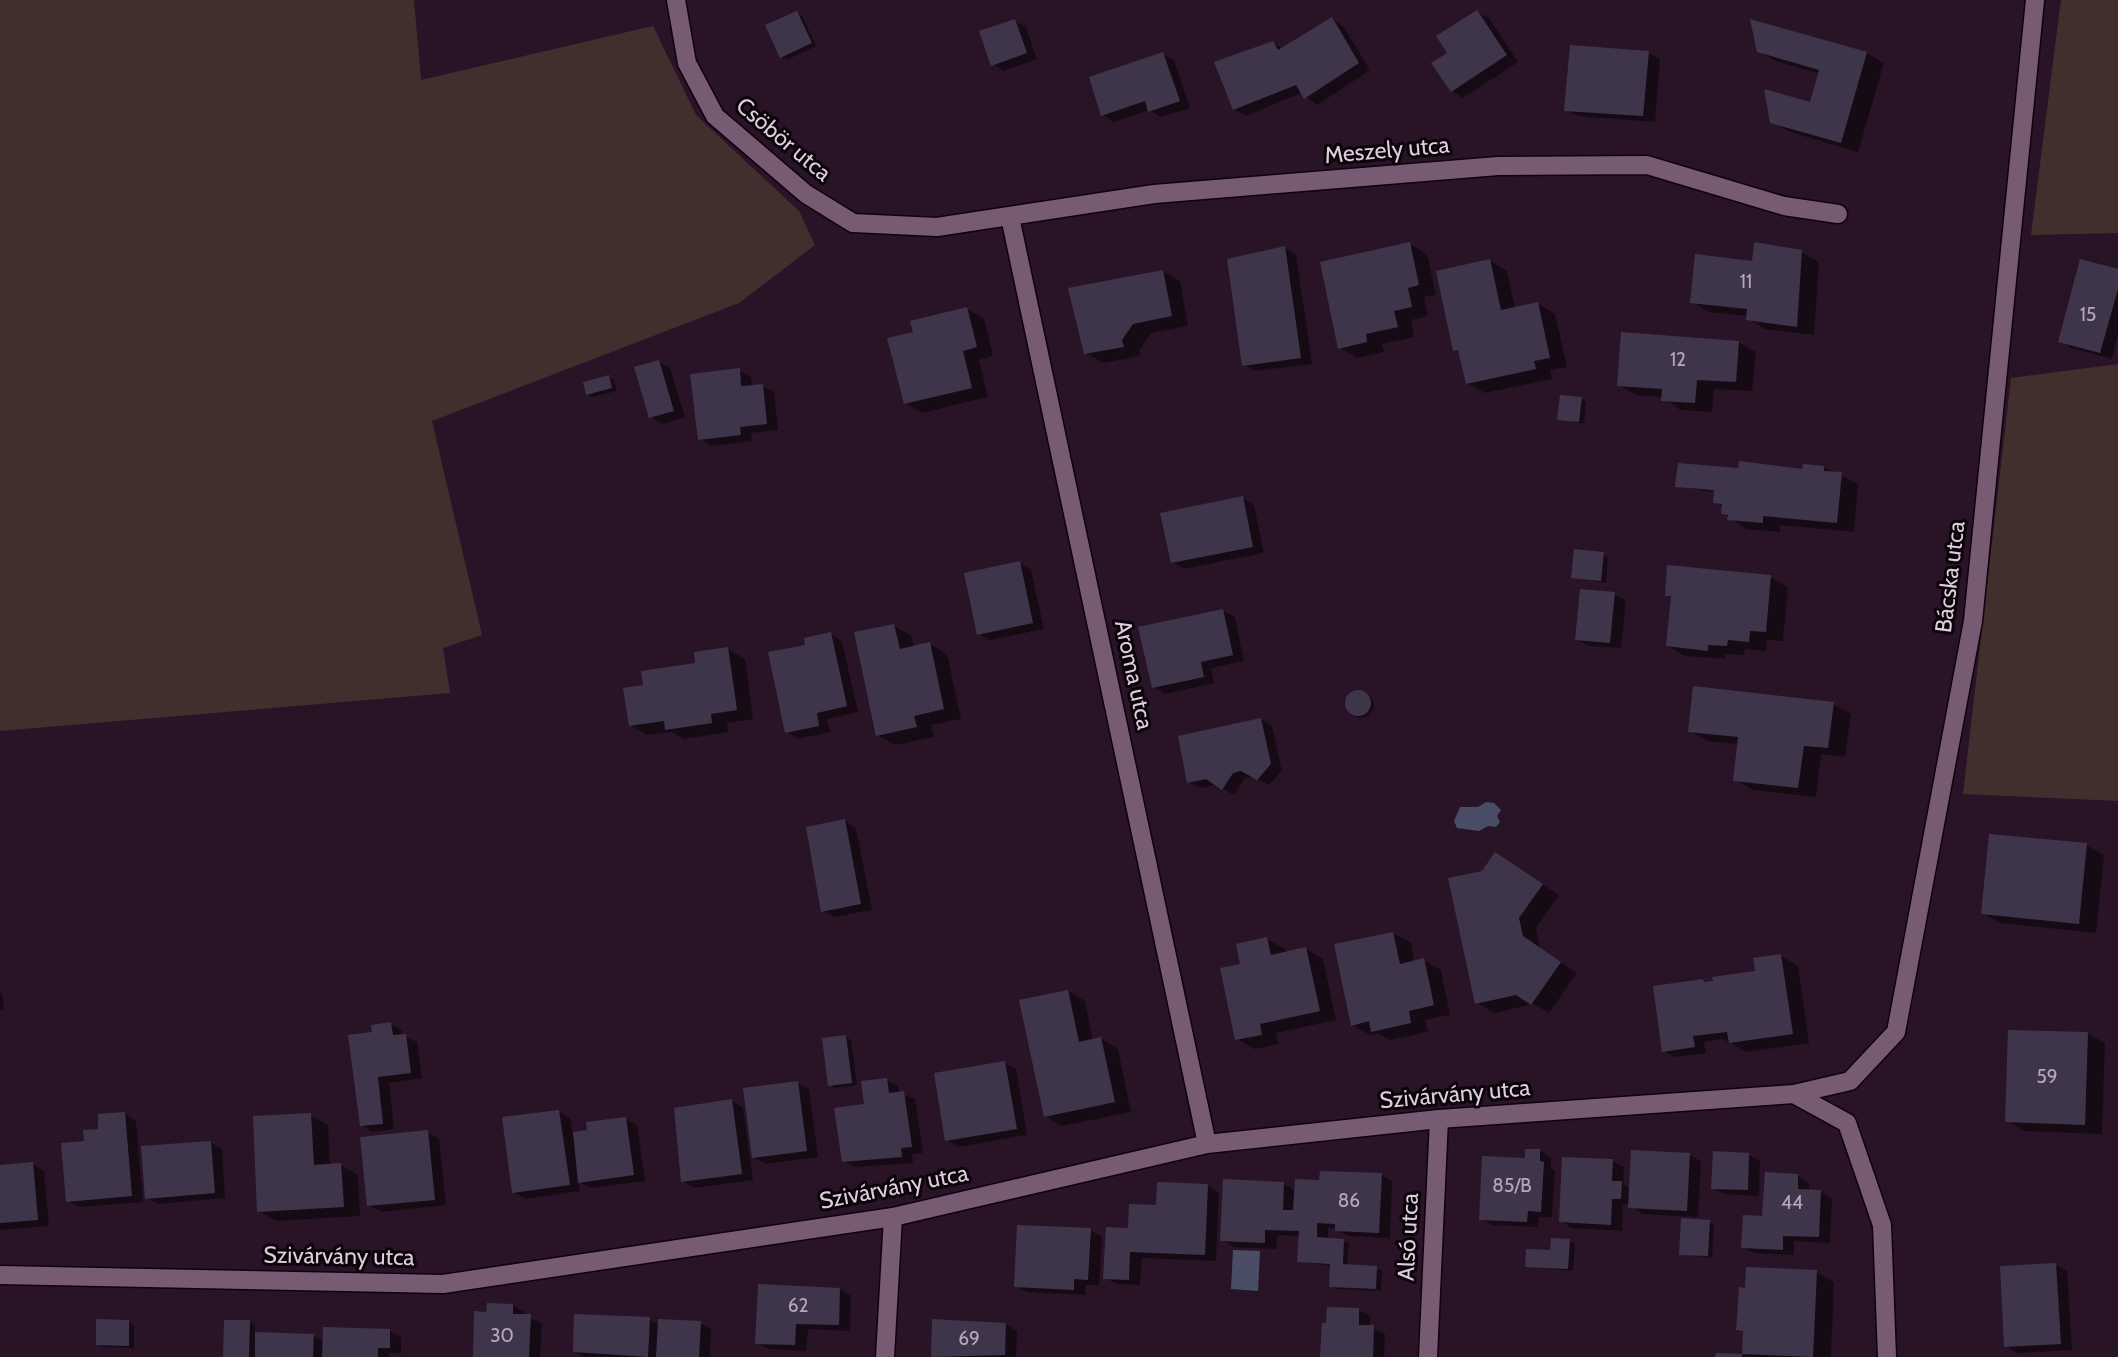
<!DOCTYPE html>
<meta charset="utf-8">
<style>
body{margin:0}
canvas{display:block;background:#291327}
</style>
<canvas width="2118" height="1357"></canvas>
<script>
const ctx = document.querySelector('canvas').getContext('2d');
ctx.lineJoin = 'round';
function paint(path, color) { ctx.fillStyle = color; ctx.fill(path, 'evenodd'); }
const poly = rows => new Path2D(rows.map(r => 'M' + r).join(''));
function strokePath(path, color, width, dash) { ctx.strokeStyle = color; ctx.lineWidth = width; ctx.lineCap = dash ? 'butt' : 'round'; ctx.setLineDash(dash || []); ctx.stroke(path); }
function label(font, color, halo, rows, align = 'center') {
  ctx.font = font + ' Cabin,sans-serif'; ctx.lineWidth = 6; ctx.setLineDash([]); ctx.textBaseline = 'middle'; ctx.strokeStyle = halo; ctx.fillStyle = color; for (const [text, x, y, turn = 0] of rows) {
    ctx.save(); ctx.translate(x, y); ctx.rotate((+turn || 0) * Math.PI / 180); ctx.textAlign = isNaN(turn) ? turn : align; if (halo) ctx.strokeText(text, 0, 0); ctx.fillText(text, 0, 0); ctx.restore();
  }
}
const green = poly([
 [0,0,414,0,421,80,653,26,696,115,799,211,815,245,739,303,432,421,482,635,443,648,450,693,0,731],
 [2061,0,2118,0,2118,233,2031,235],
 [2118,364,2118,801,1963,794,2011,378]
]);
const water = poly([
 [1486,802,1494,803,1501,810,1497,816,1500,822,1496,827,1488,826,1479,831,1457,828,1454,821,1460,807,1478,807],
 [1233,1250,1260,1251,1258,1291,1231,1289]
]);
const shadow = poly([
 [1477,12,1489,18,1518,62,1463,98,1452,91,1449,53],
 [797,13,802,16,816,46,787,60,781,57],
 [1332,19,1343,26,1370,70,1317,105,1301,93,1246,116,1234,109,1273,43,1283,49],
 [1015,21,1026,27,1037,59,1004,71,993,64],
 [1758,51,1867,53,1884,63,1858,152,1790,132,1772,122,1811,104,1820,74,1776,61],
 [1648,53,1660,59,1655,122,1578,116,1566,110],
 [1163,54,1174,60,1190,108,1161,117,1149,110,1114,122,1103,115],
 [1410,244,1427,254,1436,295,1424,297,1428,316,1411,320,1414,337,1382,344,1384,352,1357,358,1340,348],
 [1285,248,1296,255,1312,364,1255,371,1244,365],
 [1801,252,1819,262,1814,335,1765,329,1748,319,1748,316,1709,312,1692,302,1754,262],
 [1490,261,1507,271,1515,309,1538,304,1555,314,1567,367,1550,370,1552,379,1485,393,1467,383,1461,353,1455,350],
 [1162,271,1180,281,1188,326,1151,333,1139,351,1140,356,1103,363,1086,353],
 [2118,271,2118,336,2112,359,2071,348,2060,341],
 [967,309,984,319,993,356,979,360,988,397,922,413,905,403,915,333],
 [1738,342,1756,352,1752,391,1714,389,1712,412,1680,410,1663,397,1636,395,1619,385],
 [659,362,670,368,685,417,662,424,650,417],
 [739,370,751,377,752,387,762,386,774,392,778,430,751,433,752,441,711,446,700,439],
 [609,377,614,380,617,391,592,397,587,394],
 [1581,399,1586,402,1584,424,1559,419],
 [1824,467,1858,484,1854,532,1780,525,1780,532,1746,529,1723,513,1723,507,1715,502,1716,489,1706,487,1713,492,1677,486,1740,470,1804,471],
 [1243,498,1254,505,1264,553,1184,569,1173,562],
 [1603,554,1608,557,1606,583,1573,577],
 [1020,563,1031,570,1044,629,990,640,978,634],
 [1770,577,1788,587,1783,641,1767,640,1766,651,1745,649,1744,655,1725,654,1725,659,1685,656,1668,646,1672,598,1667,595],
 [1614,594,1626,600,1621,648,1588,646,1577,639],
 [1223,611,1235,617,1244,661,1211,668,1214,683,1165,694,1153,687],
 [894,626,911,636,914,647,930,644,947,654,961,719,931,725,934,737,895,745,877,735],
 [831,634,842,641,858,712,827,719,830,732,798,739,787,732,807,647],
 [728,649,745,659,753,719,727,723,728,732,684,739,671,732,647,735,630,725,645,687],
 '1348 705a13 13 0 1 1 26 0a13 13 0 1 1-26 0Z',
 [1833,704,1851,714,1845,757,1821,754,1816,797,1753,790,1735,780,1739,744,1707,741,1690,731],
 [1261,719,1272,726,1282,771,1269,785,1254,777,1245,778,1234,795,1217,785,1200,788,1189,782],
 [845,821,856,828,872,910,834,917,823,911],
 [2086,845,2104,855,2096,933,2000,923,1983,913],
 [1496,854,1559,895,1536,928,1540,948,1577,973,1549,1013,1534,1004,1494,1013,1477,1003,1483,872],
 [1393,933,1411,943,1414,962,1423,960,1441,970,1450,1015,1425,1020,1428,1032,1390,1040,1377,1033,1370,1035,1352,1025],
 [1267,939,1285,949,1285,953,1306,949,1323,959,1336,1020,1276,1033,1279,1044,1254,1049,1237,1039,1242,965],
 [1781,956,1798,966,1809,1043,1747,1052,1723,1039,1704,1042,1706,1053,1675,1057,1663,1051,1703,981,1707,983,1757,973],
 [1068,991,1085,1001,1093,1041,1101,1039,1118,1049,1131,1112,1062,1126,1045,1116],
 [0,993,2,994,4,1009,0,1010],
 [391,1024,402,1031,403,1036,417,1042,422,1078,389,1083,394,1129,373,1132,362,1125,374,1034],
 [2087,1033,2105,1043,2102,1134,2024,1131,2007,1121],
 [846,1037,851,1040,857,1085,835,1088,830,1085],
 [1005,1063,1016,1069,1027,1135,958,1147,947,1140],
 [886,1079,898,1086,899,1093,915,1099,923,1153,912,1154,913,1163,855,1167,843,1161,866,1105],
 [797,1083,809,1089,818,1157,765,1164,754,1157],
 [732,1101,743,1108,753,1180,694,1188,683,1181],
 [559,1111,570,1118,573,1134,626,1119,637,1125,645,1181,591,1188,579,1182,580,1191,525,1199,514,1192],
 [125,1114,136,1121,143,1202,79,1207,68,1201,85,1143],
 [310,1115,328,1125,330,1166,341,1165,358,1175,360,1216,276,1221,259,1211],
 [428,1132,439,1139,446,1205,381,1212,369,1205],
 [210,1142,222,1149,225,1198,158,1204,147,1198],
 [1540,1151,1551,1158,1551,1168,1555,1170,1552,1217,1539,1217,1538,1227,1492,1225,1481,1219,1526,1160],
 [1689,1155,1701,1161,1698,1217,1642,1214,1630,1204,1623,1204,1622,1231,1572,1228,1561,1221,1613,1161,1624,1167,1623,1184,1631,1189],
 [1749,1155,1760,1161,1759,1196,1724,1194,1713,1188],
 [33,1164,44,1171,49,1226,0,1230,0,1167],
 [1381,1175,1392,1181,1390,1238,1348,1236,1337,1229,1328,1228,1328,1240,1349,1243,1347,1266,1382,1270,1381,1291,1336,1289,1331,1286,1332,1266,1299,1261,1300,1236,1277,1235,1276,1249,1233,1247,1222,1240,1284,1184,1296,1191,1321,1182],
 [1798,1176,1809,1183,1809,1191,1821,1192,1832,1198,1830,1243,1794,1241,1794,1255,1754,1253,1743,1247],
 [1159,1184,1208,1186,1219,1193,1216,1261,1142,1258,1140,1285,1117,1284,1105,1278,1130,1230,1158,1207],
 [1709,1222,1714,1225,1712,1258,1681,1254],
 [1090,1230,1102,1237,1099,1285,1085,1285,1085,1295,1027,1292,1016,1286],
 [1570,1241,1575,1244,1573,1271,1527,1266],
 [2056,1265,2067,1271,2072,1350,2017,1353,2006,1346],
 [1817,1272,1834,1282,1831,1357,1717,1357,1743,1356,1745,1333,1738,1329],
 [840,1289,851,1296,850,1331,808,1329,806,1351,769,1349,757,1343],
 [513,1305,524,1312,524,1316,542,1323,540,1357,474,1357,488,1314],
 [1359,1310,1370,1316,1370,1327,1385,1334,1384,1357,1322,1357],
 [649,1319,659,1324,700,1323,711,1329,710,1357,584,1357,574,1351],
 [934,1321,1006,1324,1017,1331,1016,1357,932,1357],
 [129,1322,134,1325,134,1348,103,1347,98,1344],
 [250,1322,255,1325,255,1334,313,1336,325,1342,390,1331,401,1337,401,1353,389,1353,389,1357,226,1357]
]);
const building = poly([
 [1477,10,1507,55,1451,92,1431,63,1447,53,1436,36],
 [797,11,812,43,780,58,765,25],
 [1332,17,1359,63,1304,99,1296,85,1233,110,1214,62,1273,41,1278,50],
 [1015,19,1027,53,991,66,979,31],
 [1750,19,1867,52,1841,143,1770,123,1764,89,1810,102,1819,70,1757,52],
 [1570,45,1649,51,1643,116,1564,111],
 [1163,52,1180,101,1148,112,1145,101,1101,116,1089,77],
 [1410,242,1419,285,1408,288,1412,307,1394,311,1398,327,1366,334,1367,342,1338,349,1320,262],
 [1754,242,1802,250,1797,327,1746,320,1747,309,1690,303,1695,254,1752,261],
 [1285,246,1301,358,1242,366,1227,259],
 [1490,259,1501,310,1538,302,1550,358,1534,361,1536,369,1466,384,1458,350,1453,351,1436,271],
 [2080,259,2118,269,2118,289,2100,353,2058,342],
 [1163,270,1172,316,1133,324,1122,340,1124,347,1084,354,1068,288],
 [967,307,977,347,963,351,972,388,904,404,887,338,913,332,910,321],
 [1621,332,1739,341,1736,382,1697,380,1695,403,1661,401,1662,389,1617,386],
 [659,360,674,411,649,418,634,367],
 [740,368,741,386,763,384,767,424,740,427,741,435,698,440,690,374],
 [609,375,612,388,586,395,583,382],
 [1560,395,1582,397,1579,422,1557,420],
 [1739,461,1802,469,1803,464,1824,466,1824,471,1842,472,1837,523,1763,516,1763,523,1727,520,1728,515,1721,514,1722,504,1713,503,1714,490,1675,487,1678,463,1738,468],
 [1243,496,1253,547,1171,563,1160,513],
 [1574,549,1604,552,1601,581,1571,578],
 [1020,561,1033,623,977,635,964,573],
 [1667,565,1771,575,1766,632,1750,631,1749,642,1728,640,1727,646,1708,645,1708,651,1666,646,1671,596,1665,596],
 [1580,589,1615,592,1610,643,1575,640],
 [1223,609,1233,655,1201,662,1204,677,1152,688,1138,627],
 [894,624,900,649,930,642,944,709,914,716,917,727,876,736,854,632],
 [831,632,847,706,817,713,819,726,785,733,768,652,805,645,804,638],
 [728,647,737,710,711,714,712,723,665,730,664,721,629,726,623,688,643,685,641,671,695,663,694,652],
 [1693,686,1834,702,1828,748,1804,746,1798,788,1733,781,1738,737,1688,732],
 '1345 703a13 13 0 1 1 26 0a13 13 0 1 1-26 0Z',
 [1261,718,1271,764,1257,780,1241,771,1233,773,1222,790,1206,779,1187,783,1178,736],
 [845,819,861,904,821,912,806,827],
 [1989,834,2087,843,2079,924,1981,914],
 [1495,852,1543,884,1519,918,1523,936,1561,962,1531,1005,1516,995,1475,1004,1448,878,1482,871],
 [1393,932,1400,964,1424,958,1434,1005,1409,1011,1411,1023,1371,1032,1369,1021,1351,1026,1334,944],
 [1267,937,1271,955,1306,947,1320,1011,1260,1024,1262,1035,1235,1040,1220,968,1240,964,1236,944],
 [1781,954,1793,1034,1729,1043,1727,1032,1693,1036,1695,1047,1662,1052,1653,986,1703,979,1704,982,1713,981,1712,977,1755,971,1753,958],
 [1068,990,1079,1042,1101,1037,1115,1102,1044,1117,1019,1000],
 [391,1022,393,1035,406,1034,411,1073,378,1077,383,1124,360,1126,348,1035,372,1032,371,1025],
 [2008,1030,2088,1032,2085,1125,2005,1122],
 [846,1035,852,1083,828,1086,822,1038],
 [1005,1061,1017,1129,945,1141,934,1073],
 [887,1078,889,1093,904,1091,912,1147,901,1148,902,1157,842,1162,834,1108,864,1104,861,1081],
 [798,1081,807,1151,752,1158,743,1088],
 [732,1099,742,1174,681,1182,674,1108],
 [559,1110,570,1185,512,1193,502,1117],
 [125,1112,132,1196,66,1202,61,1143,84,1141,83,1130,98,1129,98,1114],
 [311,1113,314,1165,341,1163,344,1207,257,1212,253,1116],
 [626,1117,634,1175,578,1183,573,1132,587,1130,586,1122],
 [428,1130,435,1200,367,1206,360,1137],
 [211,1141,215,1193,145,1199,141,1146],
 [1525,1149,1540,1149,1540,1161,1544,1162,1541,1212,1528,1211,1527,1222,1479,1220,1482,1156,1525,1158],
 [1631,1150,1690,1153,1687,1211,1628,1208],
 [1713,1151,1749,1153,1748,1190,1711,1189],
 [1562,1157,1613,1159,1612,1181,1622,1181,1621,1199,1612,1199,1611,1225,1559,1222],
 [33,1162,38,1220,0,1223,0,1165],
 [1320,1171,1382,1173,1379,1233,1335,1231,1335,1224,1317,1223,1317,1237,1344,1239,1343,1264,1377,1266,1376,1289,1329,1287,1330,1264,1297,1262,1299,1231,1265,1230,1265,1243,1220,1241,1223,1179,1284,1182,1283,1210,1293,1210,1295,1179,1319,1180],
 [1765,1172,1798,1174,1798,1189,1821,1190,1819,1237,1783,1236,1783,1250,1741,1248,1743,1215,1762,1216],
 [1157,1182,1208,1184,1205,1255,1130,1252,1129,1280,1103,1279,1106,1227,1128,1228,1129,1204,1156,1205],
 [1681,1218,1710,1220,1708,1256,1679,1255],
 [1017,1225,1091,1228,1088,1280,1074,1279,1074,1290,1014,1287],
 [1551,1238,1570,1239,1568,1269,1525,1267,1526,1249,1550,1250],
 [2056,1263,2061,1344,2004,1347,2000,1266],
 [1746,1267,1817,1270,1813,1357,1742,1354,1742,1357,1715,1357,1716,1353,1742,1354,1743,1331,1736,1330,1739,1287,1745,1288],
 [758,1284,840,1288,839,1325,796,1324,795,1345,755,1344],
 [487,1303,513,1304,513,1314,531,1314,529,1357,473,1357,474,1311,486,1312],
 [1327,1307,1359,1308,1359,1325,1374,1325,1373,1357,1320,1357,1322,1323,1326,1323],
 [574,1314,650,1317,648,1357,573,1352],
 [96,1319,129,1320,129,1346,96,1345],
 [658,1319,701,1321,699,1357,656,1357],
 [932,1319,1006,1323,1005,1355,931,1357],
 [224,1320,250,1320,249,1357,223,1357],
 [323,1327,390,1329,390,1348,378,1348,378,1357,322,1357],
 [255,1332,314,1334,313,1357,255,1357]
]);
const minor = poly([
 [676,0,687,63,715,116,806,194,853,223,937,227,1154,194,1498,166,1647,165,1784,206,1838,214],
 [1010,217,1207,1144],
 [1794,1094,1847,1123,1882,1225,1887,1357],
 [0,1275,443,1284,893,1217,1207,1144,1439,1119,1794,1094,1850,1081,1896,1032,1973,621,2035,0],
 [885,1357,893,1217],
 [1428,1357,1439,1119]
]);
const numberNames = [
 ["11",1746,282],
 ["15",2088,315],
 ["12",1678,360],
 ["59",2047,1077],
 ["85/B",1512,1186],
 ["86",1349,1201],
 ["44",1792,1203],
 ["62",798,1306],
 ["30",502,1336],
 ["69",969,1339]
];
const streetNames = [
 ["Csöbör utca",783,140,40],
 ["Meszely utca",1387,151,-5],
 ["Bácska utca",1951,577,-83],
 ["Aroma utca",1133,675,78],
 ["Szivárvány utca",1455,1095,-5],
 ["Szivárvány utca",894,1188,-11],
 ["Alsó utca",1409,1237,-87],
 ["Szivárvány utca",339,1257,1]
];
paint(green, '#412f2e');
paint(water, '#494d65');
paint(shadow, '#0007');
paint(building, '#3f354b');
strokePath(minor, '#11010f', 21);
strokePath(minor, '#765b72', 18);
label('19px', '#b6a8b7', null, numberNames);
label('23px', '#decedb', '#0c040b', streetNames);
</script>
